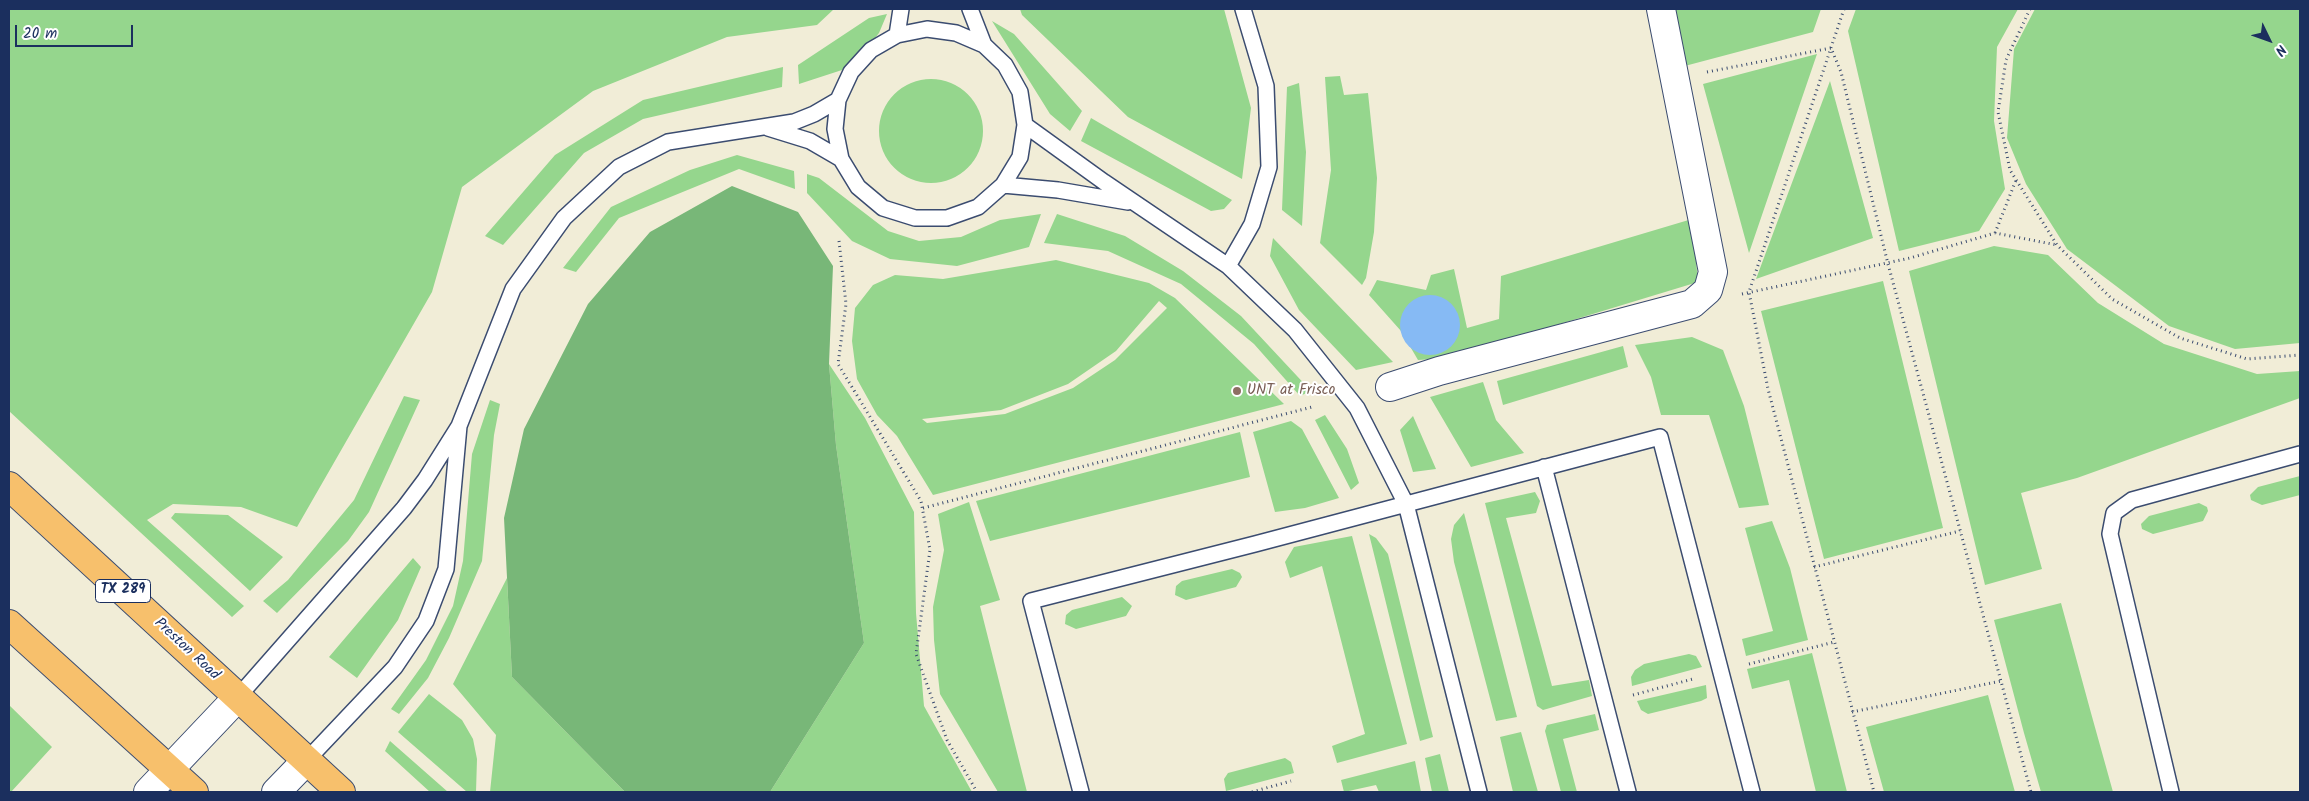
<!DOCTYPE html>
<style>
body{margin:0}
#map{position:relative;width:2309px;height:801px;overflow:hidden;background:#f1edd7;font-family:Kalam,sans-serif}
canvas{display:block}
.frame{position:absolute;inset:0;border:10px solid #1b2f5e;pointer-events:none}
.north{position:absolute;left:2244px;top:15px;width:50px;height:50px;-webkit-text-stroke:4px #fff;paint-order:stroke;rotate:132deg;font-size:14px;font-weight:700;line-height:20px;text-align:center;color:#1b2f5e}
.north::after{content:'';display:block;margin:auto;width:18px;height:22px;background:#1b2f5e;clip-path:polygon(50% 0,100% 100%,50% 72%,0 100%)}
.scale{position:absolute;left:15px;top:25px;width:118px;height:22px;box-sizing:border-box;border:2px solid #1b2f5e;border-top:0;padding-left:6px;font-size:15px;line-height:18px;white-space:nowrap;color:#1b2f5e;-webkit-text-stroke:4px #fff;paint-order:stroke}
</style>
<div id="map">
<canvas width="2309" height="801"></canvas>
<div class="frame"></div>
<div class="north">N</div>
<div class="scale">20 m</div>
</div>
<script>
const ctx = document.querySelector('canvas').getContext('2d');
ctx.lineJoin = 'round';
function paint(path, color) { ctx.fillStyle = color; ctx.fill(path, 'evenodd'); }
const poly = rows => new Path2D(rows.map(r => 'M' + r).join(''));
function strokePath(path, color, width, dash) { ctx.strokeStyle = color; ctx.lineWidth = width; ctx.lineCap = dash ? 'butt' : 'round'; ctx.setLineDash(dash || []); ctx.stroke(path); }
function label(font, color, halo, rows, align = 'center') {
  ctx.font = font + ' Kalam,sans-serif'; ctx.lineWidth = 4; ctx.setLineDash([]); ctx.textBaseline = 'middle'; ctx.strokeStyle = halo; ctx.fillStyle = color; for (const [text, x, y, turn = 0] of rows) {
    ctx.save(); ctx.translate(x, y); ctx.rotate((+turn || 0) * Math.PI / 180); ctx.textAlign = isNaN(turn) ? turn : align; if (halo) ctx.strokeText(text, 0, 0); ctx.fillText(text, 0, 0); ctx.restore();
  }
}
const green = poly([
 [9,9,834,9,817,25,727,37,593,91,462,187,432,292,297,527,241,507,173,504,147,520,244,606,232,617,9,411],
 [1020,9,1224,9,1251,108,1242,179,1128,117,1022,15],
 [1673,9,1821,9,1813,32,1681,67],
 [1856,9,2018,9,1997,47,1994,121,2005,189,1979,231,1899,251,1848,31],
 [2035,9,2300,9,2300,343,2235,349,2169,326,2067,249,2026,184,2007,138,2014,49],
 [887,14,879,33,863,53,842,70,799,84,798,65,869,18],
 [992,21,1014,34,1082,111,1070,131,1050,114],
 [1817,54,1749,253,1703,84],
 [783,67,782,87,643,119,584,153,503,245,485,236,555,155,643,100],
 [1340,76,1344,95,1368,93,1377,178,1374,232,1366,278,1362,285,1320,243,1331,170,1325,77],
 '879 131a52 52 0 1 1 104 0a52 52 0 1 1-104 0Z',
 [1830,81,1873,238,1756,279],
 [1299,83,1306,152,1302,226,1282,210,1287,87],
 [1091,118,1232,200,1224,209,1211,211,1081,141],
 [737,155,794,171,795,189,739,169,619,218,576,272,563,268,611,207,690,170],
 [807,174,819,178,888,231,919,241,961,237,1000,220,1041,214,1029,247,957,266,890,259,852,241,807,193],
 [1057,214,1125,236,1183,271,1241,316,1311,391,1300,396,1254,344,1181,284,1108,251,1044,243],
 [1692,219,1698,282,1448,358,1418,360,1401,331,1369,295,1377,280,1426,290,1431,275,1454,269,1467,328,1499,319,1501,276],
 [1273,238,1393,362,1356,370,1299,310,1270,256],
 [1994,246,2048,255,2098,303,2164,344,2257,374,2300,371,2300,398,2077,478,2021,493,2042,569,1985,585,1909,271],
 [1056,260,1149,283,1175,298,1284,404,933,495,897,436,877,415,857,379,852,341,855,308,873,285,895,275,943,279],
 [1159,301,1167,308,1115,360,1073,388,1005,414,927,423,922,419,1001,410,1068,384,1116,351],
 [1883,281,1943,528,1824,559,1761,311],
 [1692,337,1723,350,1744,406,1769,505,1739,508,1709,415,1661,415,1651,377,1635,345],
 [1623,346,1628,367,1503,405,1497,381],
 [829,364,865,418,914,512,916,613,924,706,972,792,770,792,864,643,836,445],
 [1483,382,1496,420,1524,453,1471,467,1430,397],
 [404,396,420,400,369,512,348,541,277,613,263,601,288,580,354,500],
 [490,400,500,404,494,435,482,561,449,638,428,678,399,714,391,709,426,660,453,606,463,561,472,454],
 [1325,415,1347,449,1359,483,1351,490,1315,420],
 [1413,416,1436,469,1413,472,1400,430],
 [1291,421,1302,429,1339,498,1305,508,1275,512,1253,432],
 [1240,432,1250,477,990,541,976,501],
 [2300,476,2300,495,2262,505,2251,500,2250,495,2258,487],
 [1535,492,1540,501,1536,513,1506,518,1552,686,1589,680,1592,696,1543,710,1537,706,1485,503],
 [969,502,1000,600,980,606,1027,792,998,792,940,694,934,640,933,607,944,550,938,514],
 [2199,503,2207,507,2208,511,2203,521,2153,534,2142,529,2141,524,2149,516],
 [175,513,228,515,283,557,250,591,171,518],
 [1464,513,1517,717,1496,721,1454,562,1451,539,1454,525],
 [1772,521,1790,568,1808,640,1746,656,1742,639,1773,631,1745,528],
 [1369,534,1376,538,1388,554,1433,737,1420,741],
 [1352,536,1407,744,1337,763,1332,746,1365,734,1322,566,1290,578,1285,562,1294,547],
 [413,558,421,567,398,620,357,678,329,657],
 [1232,569,1240,573,1242,577,1236,587,1186,600,1175,595,1176,586,1182,581],
 [507,578,512,677,625,792,490,792,496,735,453,684],
 [1122,597,1132,606,1126,616,1076,629,1065,624,1066,615,1072,610],
 [2061,603,2091,713,2113,792,2041,792,2024,733,1994,620],
 [1812,653,1833,736,1847,792,1816,792,1789,680,1752,689,1747,669],
 [1689,654,1696,656,1702,667,1632,686,1631,677,1635,670,1644,664],
 [1706,685,1707,698,1701,701,1648,714,1641,710,1637,701],
 [429,694,462,720,473,739,477,759,476,792,467,792,398,732],
 [1988,695,2015,792,1884,792,1866,727],
 [9,705,52,747,11,792,9,792],
 [1595,714,1599,730,1563,739,1577,792,1561,792,1545,731,1547,725],
 [1521,732,1538,792,1513,792,1500,737],
 [390,741,448,792,430,792,385,751],
 [1440,754,1449,792,1432,792,1425,758],
 [1285,758,1291,762,1294,773,1226,791,1224,779,1228,773],
 [1415,761,1421,792,1379,792,1376,785,1344,792,1341,780]
]);
const forest = poly([
 [732,186,798,212,833,266,829,364,836,445,864,643,770,792,625,792,512,677,504,518,524,429,588,304,650,232]
]);
const water = poly([
 '1400 325a30 30 0 1 1 60 0a30 30 0 1 1-60 0Z'
]);
const path = poly([
 [1844,9,1749,292,1768,389,1874,792],
 [2030,9,2006,60,1998,112,2010,170,2057,245,2112,299,2180,338,2247,359,2300,355],
 [1707,72,1831,48,1841,72,1888,264,2031,792],
 [1995,233,2016,180],
 [839,241,846,304,838,364,921,501,930,550,916,654,947,740,977,792],
 [1742,294,1910,258,1995,233,2057,245],
 [923,508,1312,407],
 [1814,567,1960,531],
 [1749,664,1834,642],
 [1633,695,1693,679],
 [1852,712,2001,681],
 [1252,792,1291,781]
]);
const lane = poly([
 [970,9,984,45,1005,65,1020,92,1025,125,1020,157,1003,185,978,207,947,218,915,218,883,208,858,187,841,159,835,129,838,100,851,72,871,50,897,35,927,29,956,33,984,45],
 [897,35,901,9],
 [1025,125,1104,182,1228,266,1295,330,1357,408,1406,504,1479,792],
 [768,128,810,141,841,159],
 [1003,185,1058,190,1128,202],
 [1228,266,1252,224,1269,167,1266,86,1243,9],
 [459,426,513,289,564,218,619,167,668,142,794,122,814,114,838,100],
 [1544,467,1628,792],
 [237,698,404,508,425,480,459,426,446,569,426,621,395,667,306,761],
 [1081,792,1031,601,1255,544,1660,437,1752,792],
 [2171,792,2110,534,2114,513,2132,500,2300,454]
]);
const street = poly([
 [1390,387,1439,371,1692,304,1708,290,1713,272,1661,9],
 [148,792,237,698],
 [276,792,306,761]
]);
const primary = poly([
 [9,486,341,792],
 [9,624,194,792]
]);
const markers = [
 [1237,391,5,"#8d6e63"]
];
const shields = [
 [123,591,55]
];
const shieldNames = [
 ["TX 289",123,591]
];
const educationNames = [
 ["UNT at Frisco",1247,391]
];
const streetNames = [
 ["Preston Road",186,650,43]
];
paint(green, '#95d68d');
paint(forest, '#78b778');
paint(water, '#86baf4');
strokePath(lane, '#3b4c70', 18);
strokePath(street, '#3b4c70', 30);
strokePath(primary, '#3b4c70', 30);
strokePath(path, '#3b4c70', 3, [1, 4]);
strokePath(lane, '#fff', 15);
strokePath(street, '#fff', 28);
strokePath(primary, '#f7c06c', 28);
for (const [x, y, r, color] of markers) { const dot = new Path2D(); dot.arc(x, y, r, 0, 2 * Math.PI); ctx.fillStyle = color; ctx.fill(dot); strokePath(dot, '#fff', 2); }
for (const [x, y, w] of shields) { const box = new Path2D(); box.roundRect(x - w / 2, y - 11.5, w, 23, 4); ctx.fillStyle = '#fff'; ctx.fill(box); strokePath(box, '#1b2f5e', 1); }
label('bold 14px', '#1b2f5e', null, shieldNames);
label('15px', '#785e54', '#fff', educationNames, 'left');
label('15px', '#1b2f5e', '#fff', streetNames);
</script>
